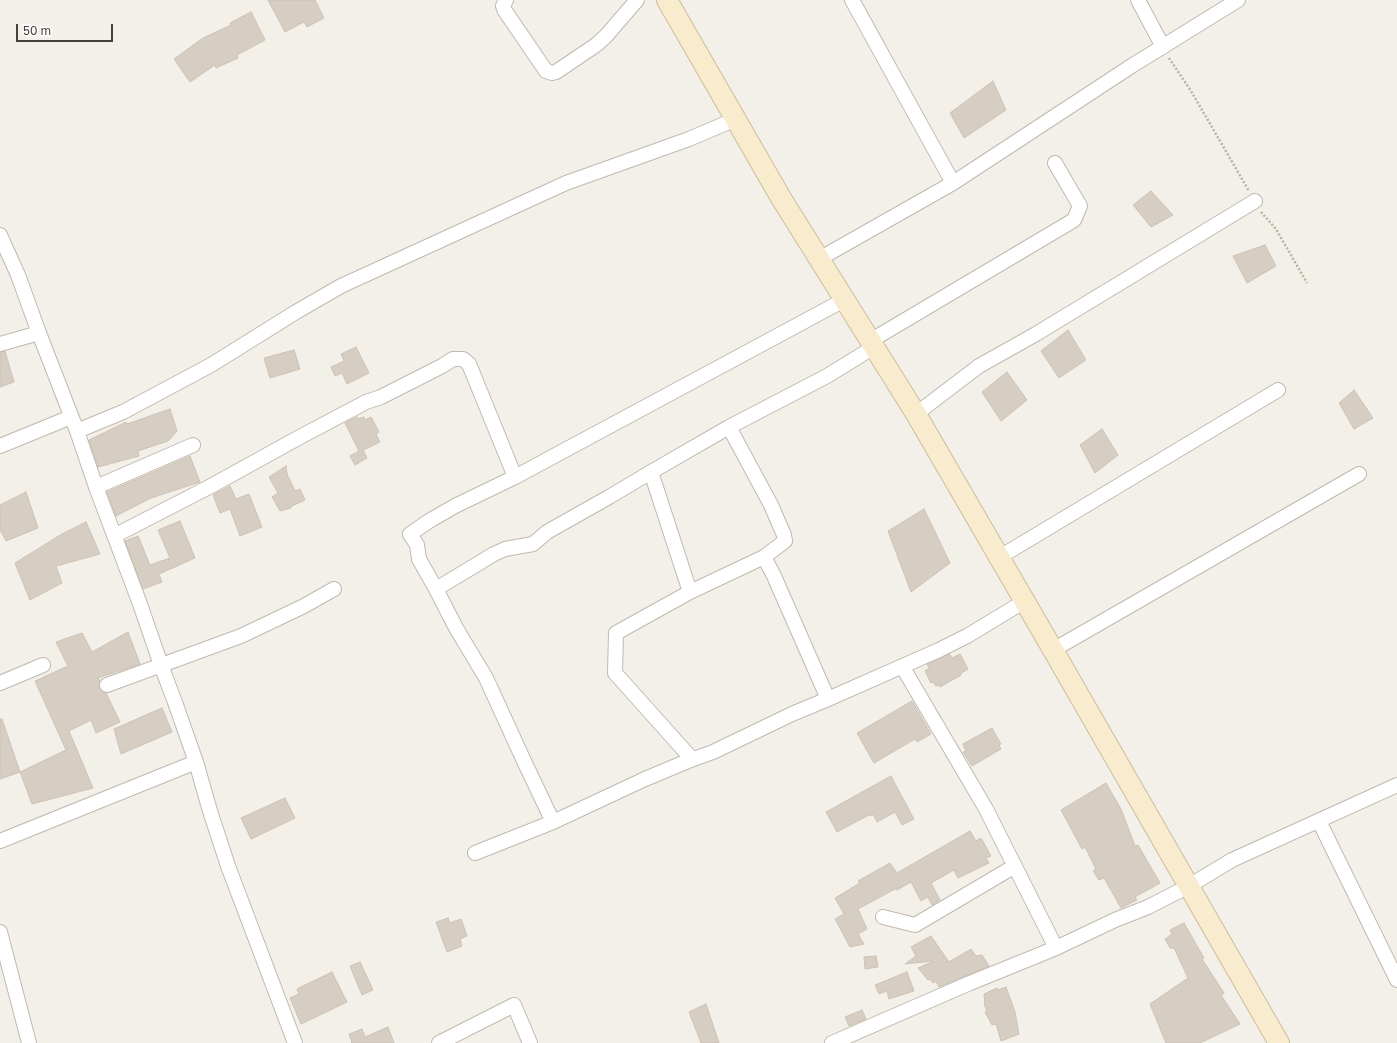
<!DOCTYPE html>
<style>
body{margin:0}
#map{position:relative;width:1397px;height:1043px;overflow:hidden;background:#f3efe9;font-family:"Golos Text",sans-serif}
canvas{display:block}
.scale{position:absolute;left:16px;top:24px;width:97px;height:18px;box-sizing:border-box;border:2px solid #464038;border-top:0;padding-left:5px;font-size:12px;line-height:14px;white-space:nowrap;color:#464038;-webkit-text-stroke:3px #fff;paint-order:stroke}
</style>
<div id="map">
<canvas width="1397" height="1043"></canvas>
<div class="scale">50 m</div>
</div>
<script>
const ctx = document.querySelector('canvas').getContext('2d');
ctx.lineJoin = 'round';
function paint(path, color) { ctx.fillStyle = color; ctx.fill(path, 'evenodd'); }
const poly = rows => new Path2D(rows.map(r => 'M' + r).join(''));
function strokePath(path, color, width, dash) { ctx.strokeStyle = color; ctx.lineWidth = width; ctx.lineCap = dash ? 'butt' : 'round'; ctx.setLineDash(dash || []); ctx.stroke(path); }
const building = poly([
 [268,0,315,0,324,18,307,27,304,22,285,32,268,0],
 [251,12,265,40,237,55,238,58,216,68,215,65,190,82,174,59,203,38,231,25,230,23,251,12],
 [993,81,1006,110,964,138,950,113,993,81],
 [1151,191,1173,215,1151,227,1133,205,1151,191],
 [1265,245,1276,266,1247,283,1233,256,1265,245],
 [1068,330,1086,360,1059,378,1041,351,1068,330],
 [356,347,369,373,347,384,342,373,335,376,331,367,344,361,341,354,356,347],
 [294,350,300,369,270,378,264,358,294,350],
 [5,351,14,382,0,387,0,352,5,351],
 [1007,372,1027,400,1001,421,982,392,1007,372],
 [1354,390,1373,418,1354,429,1339,403,1354,390],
 [170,409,177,431,168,441,138,451,139,456,98,467,89,440,126,422,127,424,170,409],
 [357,417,358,419,364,417,365,420,371,417,379,432,376,434,380,442,363,450,367,458,355,465,350,456,359,451,345,423,357,417],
 [1102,429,1118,455,1095,473,1080,445,1102,429],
 [190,456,200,482,151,498,116,516,107,492,190,456],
 [286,466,287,474,295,491,300,489,305,500,290,507,291,508,280,511,272,497,278,493,269,477,286,466],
 [230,486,236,499,249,494,262,527,240,536,230,509,220,513,213,495,230,486],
 [26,492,38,528,6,541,0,530,0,505,26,492],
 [924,509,950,563,911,592,888,531,924,509],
 [180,521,195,558,159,574,162,582,143,589,125,541,138,536,150,565,170,558,158,530,180,521],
 [86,522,100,554,56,566,62,583,30,600,15,563,62,534,86,522],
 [128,632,140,664,98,678,100,681,99,688,102,692,106,693,120,722,96,733,91,720,69,731,93,788,32,804,20,772,66,750,35,681,68,666,56,642,82,633,92,652,128,632],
 [949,654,952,658,960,654,968,669,960,674,961,675,940,687,939,685,936,686,933,682,931,683,925,671,929,668,927,664,949,654],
 [912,701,931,734,917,742,915,739,874,763,857,733,912,701],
 [162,708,172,732,121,754,114,729,162,708],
 [0,719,2,719,20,772,0,779,0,719],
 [992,728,1001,744,999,745,1001,749,972,766,963,752,966,751,963,744,992,728],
 [891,776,914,819,902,825,895,812,877,822,873,814,870,816,869,815,837,832,826,812,891,776],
 [1106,783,1121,809,1135,846,1138,845,1160,883,1135,897,1137,900,1121,908,1104,878,1099,880,1093,871,1096,869,1085,847,1082,849,1061,810,1106,783],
 [285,798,295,818,251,839,241,818,285,798],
 [970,831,976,841,981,838,991,856,986,858,989,863,958,878,954,870,931,883,940,900,932,905,928,897,921,901,911,882,897,890,895,889,858,909,867,929,858,934,864,944,850,947,835,919,844,914,835,898,860,883,858,881,890,863,897,873,970,831],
 [448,918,450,923,461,919,467,936,460,939,462,946,447,952,436,922,448,918],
 [1184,923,1204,958,1202,959,1224,993,1221,995,1240,1024,1200,1043,1166,1043,1150,1004,1188,978,1174,948,1170,948,1165,939,1172,934,1170,930,1184,923],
 [931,936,949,962,971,949,976,956,982,955,989,966,939,987,936,981,933,983,930,979,928,980,918,968,932,962,932,961,905,964,916,956,911,947,931,936],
 [876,956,878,967,865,969,864,957,876,956],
 [360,962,373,990,362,995,350,966,360,962],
 [332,972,347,1002,301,1024,290,998,299,994,297,989,332,972],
 [907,972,914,991,889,999,887,991,879,994,875,985,907,972],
 [1006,987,1015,1012,1019,1034,1001,1041,996,1024,992,1025,985,1012,987,1011,984,1004,985,1004,984,994,997,988,998,990,1006,987],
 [706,1004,719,1043,701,1043,689,1012,706,1004],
 [862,1010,866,1019,849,1026,845,1017,862,1010],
 [388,1027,394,1043,351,1043,352,1042,349,1034,362,1029,365,1037,388,1027]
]);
const path = poly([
 [1169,58,1191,91,1249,191],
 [1261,212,1276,229,1307,283]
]);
const street = poly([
 [506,0,503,6,505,11,546,71,552,73,556,72,596,45,606,36,637,0],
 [852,0,953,183],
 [1138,0,1163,47],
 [0,235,18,275,39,333,77,431,96,487,140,604,161,665,176,705,196,762,210,811,228,866,295,1043],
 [819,259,953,183,1133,65,1238,0],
 [870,341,1074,220,1080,206,1055,163],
 [0,344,39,333],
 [916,414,979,366,1036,334,1255,201],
 [77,431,123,412,211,365,296,312,341,286,566,183,689,139,736,119],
 [0,446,71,417],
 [651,472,690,592],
 [96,487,193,445],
 [114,536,211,486,298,438,366,402,381,397,442,366,453,359,463,359,469,364,515,477],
 [764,557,774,576,828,699],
 [998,558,1278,390],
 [436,589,419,559,417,545,410,534,429,521,455,506,515,477,844,300],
 [1053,650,1359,474],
 [902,666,986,809,1056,948],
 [0,683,43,665],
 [107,685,241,636,304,606,334,589],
 [692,759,615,673,616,633,690,592,764,557,785,541,784,535,771,505,729,427],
 [1319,821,1397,980],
 [553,822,524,761,486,678,456,628,436,589,494,554,505,549,533,544,547,532,609,497,651,472,729,427,827,376,874,347],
 [0,841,196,762],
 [475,853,553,822,645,779,688,761,713,752,792,714,828,699,939,650,967,636,1025,601],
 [883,917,915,925,1015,866],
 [0,932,29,1043],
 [439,1043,514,1005,530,1043],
 [832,1043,970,983,1056,948,1115,920,1148,907,1189,886,1232,860,1397,785]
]);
const secondary = poly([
 [667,0,781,198,916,414,1053,650,1279,1043]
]);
paint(building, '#d6cdc3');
strokePath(building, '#cdc1b4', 1);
strokePath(street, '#c0b9b0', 16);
strokePath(secondary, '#cdbd9e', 22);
strokePath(path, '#bdb1a0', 2.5, [2, 2]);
strokePath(street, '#fff', 14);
strokePath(secondary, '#f9ebcd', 20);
</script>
